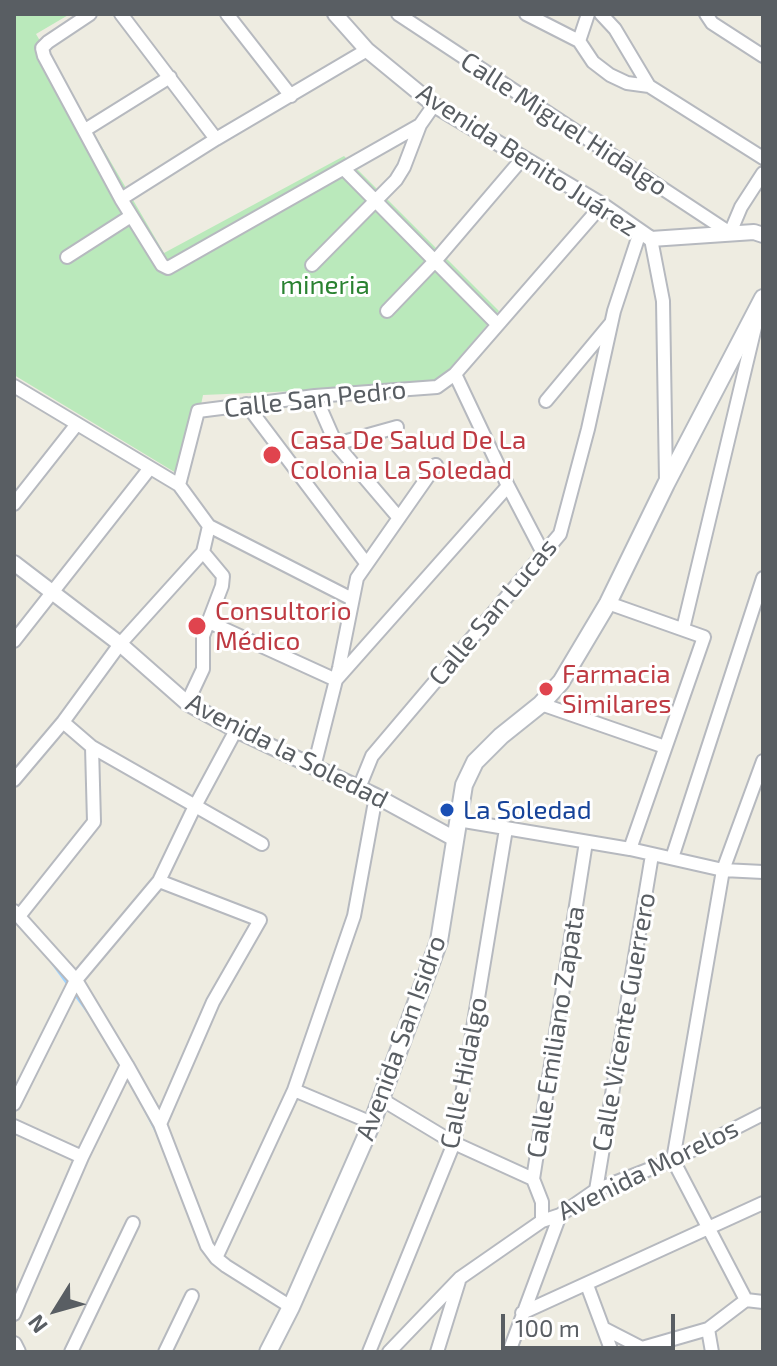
<!DOCTYPE html>
<meta charset="utf-8">
<style>
body{margin:0}
#map{position:relative;width:777px;height:1366px;overflow:hidden;background:#eeece1;font-family:"Exo 2",sans-serif}
canvas{display:block}
.frame{position:absolute;inset:0;border:16px solid #595e63;pointer-events:none}
.north{position:absolute;left:16px;top:1270px;width:80px;height:80px;-webkit-text-stroke:6px #fff;paint-order:stroke;rotate:233deg;font-size:22px;font-weight:700;line-height:32px;text-align:center;color:#595e63}
.north::after{content:'';display:block;margin:auto;width:28px;height:36px;background:#595e63;clip-path:polygon(50% 0,100% 100%,50% 72%,0 100%)}
.scale{position:absolute;left:501px;top:1314px;width:174px;height:36px;box-sizing:border-box;border:4px solid #595e63;border-top:0;padding-left:10px;font-size:24px;line-height:28px;white-space:nowrap;color:#595e63;-webkit-text-stroke:6px #fff;paint-order:stroke}
</style>
<div id="map">
<canvas width="777" height="1366"></canvas>
<div class="frame"></div>
<div class="north">N</div>
<div class="scale">100 m</div>
</div>
<script>
const ctx = document.querySelector('canvas').getContext('2d');
ctx.lineJoin = 'round';
function paint(path, color) { ctx.fillStyle = color; ctx.fill(path, 'evenodd'); }
const poly = rows => new Path2D(rows.map(r => 'M' + r).join(''));
function strokePath(path, color, width, dash) { ctx.strokeStyle = color; ctx.lineWidth = width; ctx.lineCap = dash ? 'butt' : 'round'; ctx.setLineDash(dash || []); ctx.stroke(path); }
function label(font, color, halo, rows, align = 'center') {
  ctx.font = font + ' "Exo 2",sans-serif'; ctx.lineWidth = 6; ctx.setLineDash([]); ctx.textBaseline = 'middle'; ctx.strokeStyle = halo; ctx.fillStyle = color; for (const [text, x, y, turn = 0] of rows) {
    ctx.save(); ctx.translate(x, y); ctx.rotate((+turn || 0) * Math.PI / 180); ctx.textAlign = isNaN(turn) ? turn : align; if (halo) ctx.strokeText(text, 0, 0); ctx.fillText(text, 0, 0); ctx.restore();
  }
}
const green = poly([
 [14,14,70,14,36,34,164,253,344,156,499,311,436,385,203,395,186,479,14,375]
]);
const stream = poly([
 [51,961,70,987],
 [74,993,91,1016],
 [141,1102,156,1131]
]);
const minor = poly([
 [90,14,48,42,42,48,44,56,121,199,162,265,168,268,420,125,434,105],
 [121,14,216,139],
 [227,14,291,96],
 [398,14,730,233,741,207,763,173],
 [526,14,579,41,593,62,610,75,627,83,649,86,763,158],
 [601,14,615,29,649,86],
 [706,14,712,23,763,56],
 [579,41,588,14],
 [85,130,170,77],
 [344,169,497,324],
 [121,199,216,139,367,50],
 [651,239,663,301,666,481],
 [67,257,131,216],
 [312,265,396,180,404,167,420,125],
 [387,311,435,261,522,159],
 [455,374,508,486,543,553],
 [14,386,179,485,209,526,203,552,223,576,222,586,203,636,203,669,187,703],
 [315,396,336,444,399,518],
 [546,401,611,323],
 [246,404,366,563],
 [336,444,397,427],
 [179,485,198,411,315,396,437,387,455,374,602,205],
 [14,504,77,424],
 [209,526,352,599],
 [608,603,704,637,630,849],
 [209,622,336,680,508,486],
 [683,629,757,319],
 [14,641,150,468],
 [541,704,665,747],
 [63,722,92,747,262,844],
 [314,767,339,668,357,578,436,465],
 [14,780,63,722,120,644,203,552],
 [359,788,372,756,560,534,588,429,614,311,640,232],
 [458,820,630,849,723,870,763,872],
 [672,858,763,578],
 [159,881,260,920,213,1002,160,1124],
 [14,911,76,980,127,1065,160,1124,207,1246,216,1258,226,1266,291,1307],
 [20,915,94,822,92,747],
 [294,1090,372,1123],
 [381,1099,454,1143,533,1179],
 [14,1104,76,980,159,881,194,808,236,730],
 [14,1126,82,1157],
 [596,1190,652,855],
 [542,1221,542,1202,533,1179,586,842],
 [216,1258,294,1090,354,916,376,796],
 [587,1285,612,1352],
 [746,1300,673,1160,723,870,763,761],
 [522,1313,763,1203],
 [14,1314,82,1157,127,1065],
 [605,1329,642,1348,708,1329,746,1300,763,1302],
 [708,1329,712,1352],
 [71,1352,133,1223],
 [165,1352,192,1296],
 [369,1352,454,1143,506,829],
 [389,1352,460,1278,542,1221,560,1215,596,1190,673,1160,763,1114],
 [437,1352,459,1281],
 [509,1352,560,1215]
]);
const tertiary = poly([
 [335,14,367,50,434,105,602,205,651,239,754,232,763,235],
 [14,563,120,644,187,703,236,730,376,796,455,839],
 [14,1344,18,1352]
]);
const secondary = poly([
 [268,1352,291,1307,372,1123,439,941,464,785,475,762,501,736,541,704,561,682,608,603,666,484,763,298]
]);
const markers = [
 [272,455,10,"#e0444e"],
 [197,626,10,"#e0444e"],
 [546,689,8,"#e0444e"],
 [447,810,8,"#1a4fb4"]
];
const streetNames = [
 ["Calle Miguel Hidalgo",564,124,33],
 ["Avenida Benito Juárez",527,160,33],
 ["Calle San Pedro",315,399,-6],
 ["Calle San Lucas",493,612,-50],
 ["Avenida la Soledad",287,751,27],
 ["Calle Vicente Guerrero",624,1022,-80],
 ["Calle Emiliano Zapata",556,1032,-81],
 ["Avenida San Isidro",401,1038,-70],
 ["Calle Hidalgo",464,1073,-79],
 ["Avenida Morelos",648,1170,-26]
];
const parkNames = [
 ["mineria",325,285]
];
const healthNames = [
 ["Casa De Salud De La",290,440],
 ["Colonia La Soledad",290,470],
 ["Consultorio",215,611],
 ["Médico",215,641],
 ["Farmacia",562,674],
 ["Similares",562,704]
];
const transitNames = [
 ["La Soledad",463,810]
];
paint(green, '#bae9bb');
strokePath(stream, '#a0d3ff', 3);
strokePath(minor, '#b6b9bf', 16);
strokePath(tertiary, '#b6b9bf', 18);
strokePath(secondary, '#b7bbc1', 20);
strokePath(minor, '#fff', 12);
strokePath(tertiary, '#fff', 14);
strokePath(secondary, '#fff', 16);
for (const [x, y, r, color] of markers) { const dot = new Path2D(); dot.arc(x, y, r, 0, 2 * Math.PI); ctx.fillStyle = color; ctx.fill(dot); strokePath(dot, '#fff', 3); }
label('26px', '#595e63', '#fff', streetNames);
label('26px', '#2a8231', '#fff', parkNames);
label('26px', '#be3a42', '#fff', healthNames, 'left');
label('26px', '#164399', '#fff', transitNames, 'left');
</script>
